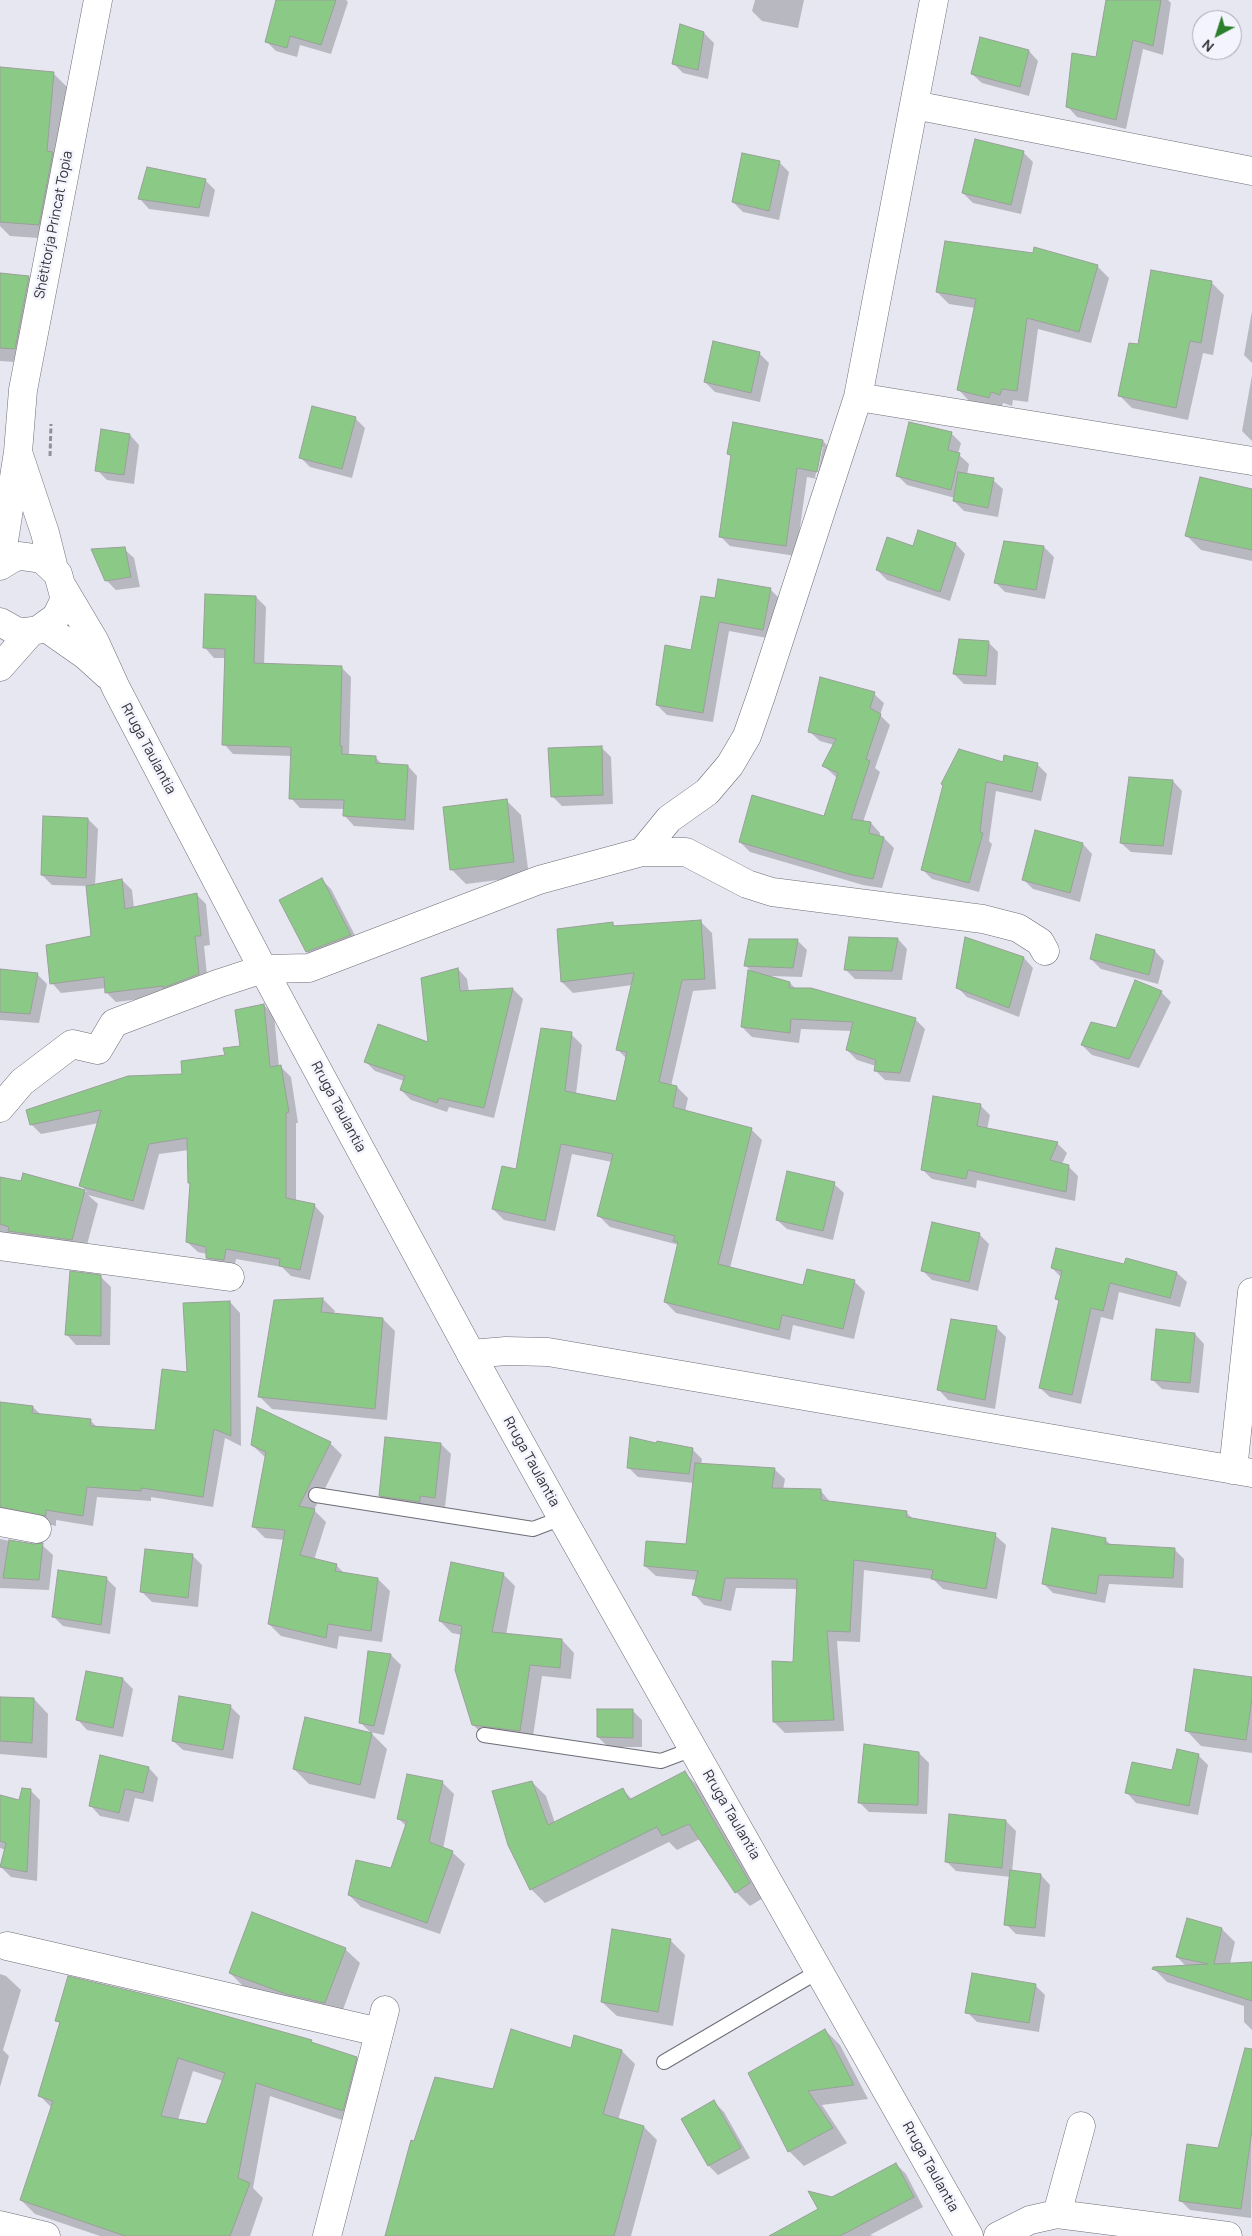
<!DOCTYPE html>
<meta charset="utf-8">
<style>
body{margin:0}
#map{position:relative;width:1252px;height:2236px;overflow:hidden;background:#e6e7f1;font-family:Manrope,sans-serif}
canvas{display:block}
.north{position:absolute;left:1192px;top:10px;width:50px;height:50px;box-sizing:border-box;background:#f4f4fe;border:1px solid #a6a7ae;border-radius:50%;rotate:220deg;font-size:14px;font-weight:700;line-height:20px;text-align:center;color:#323336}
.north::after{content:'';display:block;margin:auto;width:18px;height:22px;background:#2b7e2a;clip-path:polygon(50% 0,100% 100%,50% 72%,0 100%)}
</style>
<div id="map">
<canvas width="1252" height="2236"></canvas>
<div class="north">N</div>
</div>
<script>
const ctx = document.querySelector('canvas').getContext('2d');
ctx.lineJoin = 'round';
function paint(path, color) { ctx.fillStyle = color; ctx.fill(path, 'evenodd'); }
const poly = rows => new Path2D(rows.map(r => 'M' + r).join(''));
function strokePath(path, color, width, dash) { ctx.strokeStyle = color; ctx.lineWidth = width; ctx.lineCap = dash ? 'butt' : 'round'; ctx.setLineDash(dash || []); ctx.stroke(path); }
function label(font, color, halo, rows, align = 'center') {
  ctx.font = font + ' Manrope,sans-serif'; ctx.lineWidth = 5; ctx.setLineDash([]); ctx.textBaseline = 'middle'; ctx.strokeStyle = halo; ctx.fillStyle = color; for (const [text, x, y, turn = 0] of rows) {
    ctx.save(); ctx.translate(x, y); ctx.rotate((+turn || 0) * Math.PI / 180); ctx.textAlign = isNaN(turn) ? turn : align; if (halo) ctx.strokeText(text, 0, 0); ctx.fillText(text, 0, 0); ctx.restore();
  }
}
const shadow = poly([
 [277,0,346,0,348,2,331,54,300,45,297,57,276,51,267,42],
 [755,0,804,0,798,28,762,21,752,11],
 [1107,0,1168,0,1171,3,1163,55,1143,49,1126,129,1077,117,1068,107,1097,59],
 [704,33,714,43,708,79,683,73,673,63],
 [1029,51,1038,61,1029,96,982,83,972,74],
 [53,73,68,88,53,239,10,236,0,226,0,80],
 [1023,152,1033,162,1021,214,973,203,963,193],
 [779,162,789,172,779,220,743,212,733,202],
 [205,180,215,190,209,217,149,209,140,199],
 [1097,266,1109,278,1091,343,1038,329,1028,402,1013,400,1012,406,1003,403,1001,409,970,402,959,390,975,308,949,304,937,292],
 [0,274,29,277,43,292,30,363,0,361],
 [1211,282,1224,295,1213,355,1203,353,1188,420,1132,408,1119,395,1139,346],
 [1252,311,1252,363,1244,355],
 [759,353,769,363,760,402,715,392,705,382],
 [1252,375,1252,441,1242,431],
 [355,418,365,428,352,478,310,467,300,457],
 [951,433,961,443,958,454,969,464,967,475,993,480,1003,489,998,517,964,511,954,501,955,498,907,485,897,475],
 [130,435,139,445,134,484,107,480,97,470],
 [823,441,832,451,827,481,807,477,796,556,730,546,720,536,732,457,728,454],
 [821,447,823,447,817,478,815,478],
 [1252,490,1252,561,1201,550,1186,535],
 [956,544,965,554,950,601,887,580,877,570,914,548],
 [1044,547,1054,557,1045,599,1005,592,995,582],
 [124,549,134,558,140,587,116,590,106,580],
 [770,589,780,599,773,639,729,631,713,722,667,715,657,705,692,651,716,599],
 [256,597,266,607,264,665,341,667,351,677,349,755,376,758,383,765,408,766,417,776,414,830,354,826,345,816,345,809,300,808,291,798,292,756,233,754,224,744,226,658,214,658,205,648],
 [988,642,998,652,996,685,964,684,954,674],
 [874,694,884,703,880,715,890,725,875,768,880,772,863,822,871,823,880,833,880,837,884,838,894,848,882,888,863,885,750,852,740,842,824,818,837,778,824,766,834,745,820,741,810,732],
 [601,747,611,757,613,804,562,806,552,796],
 [1004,763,1037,764,1047,774,1041,801,996,791,989,841,992,844,979,892,932,879,923,870,947,775],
 [1173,781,1182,791,1172,855,1131,852,1121,843],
 [507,801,521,815,529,876,466,884,451,869],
 [88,819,98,829,95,886,122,880,132,890,134,908,197,895,206,904,210,945,204,946,208,984,172,995,116,1002,107,993,106,988,61,993,52,983,92,937,87,886,52,885,42,875],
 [1083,844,1092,854,1080,902,1033,889,1023,879],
 [322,880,331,889,360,945,317,962,307,952,281,900],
 [701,922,712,933,716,989,693,991,671,1086,677,1087,688,1098,685,1112,751,1129,762,1140,730,1268,804,1286,854,1281,865,1292,854,1339,793,1325,790,1340,676,1313,665,1302,679,1245,610,1227,599,1216,612,1162,572,1154,555,1231,504,1220,493,1209,517,1170,571,1034,582,1045,576,1094,617,1102,627,1059,617,1049,632,985,573,993,562,982,612,923,616,927],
 [898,939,907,949,902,980,855,979,845,969],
 [797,940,807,950,802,977,770,976,790,983,796,989,915,1019,925,1029,910,1082,885,1080,875,1070,876,1066,857,1060,847,1050,852,1031,801,1029,799,1043,752,1037,742,1027,750,970,746,966],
 [1155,951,1164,961,1158,984,1101,969,1091,959],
 [1024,958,1033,968,1019,1017,967,997,957,987],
 [458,969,467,979,469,992,513,989,523,999,494,1118,449,1107,447,1112,411,1100,401,1090,404,1081,375,1071,366,1062,430,1044],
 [0,970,37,974,47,984,39,1023,0,1020],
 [1161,992,1171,1002,1139,1068,1092,1055,1082,1045,1117,1030],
 [264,1005,274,1015,279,1067,281,1067,291,1077,298,1123,296,1123,296,1201,314,1205,324,1216,310,1280,291,1276,282,1267,236,1259,234,1270,218,1268,207,1258,207,1254,198,1252,187,1242,191,1185,189,1183,189,1150,159,1154,144,1210,88,1195,98,1204,85,1252,0,1241,0,1178,22,1182,24,1175,87,1192,81,1185,99,1123,41,1134,31,1124,184,1075,227,1056,242,1047],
 [980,1105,990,1115,987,1130,1057,1143,1067,1153,1062,1164,1068,1166,1078,1176,1075,1201,977,1180,976,1188,932,1179,922,1169],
 [834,1184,844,1193,833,1240,787,1229,777,1220],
 [979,1234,989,1244,978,1291,932,1280,922,1270],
 [1125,1266,1177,1273,1187,1282,1180,1307,1119,1292,1113,1320,1101,1317,1081,1404,1050,1397,1040,1388,1060,1302,1057,1299,1062,1278,1052,1268],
 [101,1277,111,1287,110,1345,76,1345,67,1335],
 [323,1299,335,1311,334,1314,383,1319,395,1331,387,1420,272,1409,260,1397,275,1301],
 [230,1302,240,1313,241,1446,225,1438,213,1507,151,1497,151,1501,97,1497,93,1526,56,1520,56,1526,14,1517,0,1521,0,1403,33,1407,41,1415,90,1420,97,1427,156,1431],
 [996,1327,1006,1337,995,1409,948,1400,939,1390],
 [1195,1334,1204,1344,1199,1393,1162,1389,1152,1379],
 [330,1443,342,1455,314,1510,326,1522,314,1560,336,1565,345,1574,378,1579,390,1591,382,1642,339,1636,337,1649,281,1636,269,1624,285,1540,265,1538,253,1526,266,1458,252,1445],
 [441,1444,451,1454,445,1507,430,1505,429,1512,390,1505,380,1496],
 [658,1445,692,1449,702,1459,701,1465,774,1469,785,1479,783,1490,821,1491,831,1503,906,1512,914,1520,995,1535,1006,1545,997,1599,943,1589,933,1579,864,1570,860,1642,837,1641,844,1731,785,1733,774,1722,794,1663,798,1589,736,1588,731,1611,704,1605,694,1594,697,1580,656,1576,645,1566,687,1545,694,1483,638,1477,628,1467],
 [0,1539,34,1546,42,1545,53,1555,49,1590,0,1588],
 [1105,1539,1112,1546,1174,1549,1184,1559,1183,1588,1109,1584,1105,1603,1053,1593,1044,1584],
 [192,1555,202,1565,198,1607,152,1602,142,1592],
 [503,1574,515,1586,506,1635,562,1640,574,1653,571,1679,542,1676,532,1743,486,1737,473,1725,462,1635,452,1633,440,1621],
 [106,1578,116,1588,110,1634,63,1626,53,1616],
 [391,1655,401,1665,384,1735,370,1732,360,1722],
 [87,1672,123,1679,133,1689,123,1737,87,1730,78,1720],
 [1252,1679,1252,1753,1201,1746,1187,1731],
 [0,1698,34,1699,48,1714,47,1758,0,1754],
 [230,1706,240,1716,233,1759,183,1750,173,1741],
 [632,1710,642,1720,642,1747,608,1747,598,1737],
 [306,1719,372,1734,387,1749,375,1799,309,1784,294,1769],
 [919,1753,929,1763,927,1814,869,1812,859,1802],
 [1198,1755,1208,1765,1198,1815,1136,1803,1127,1793,1173,1771],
 [149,1768,158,1778,153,1802,135,1798,129,1822,100,1816,91,1806],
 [685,1773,699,1787,763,1898,750,1906,736,1892,700,1839,677,1850,669,1842,545,1903,531,1889,532,1782,546,1796,555,1823,623,1790,633,1800],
 [442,1782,454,1794,443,1849,452,1852,465,1864,440,1934,361,1907,349,1895,392,1869,407,1827,399,1819],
 [30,1790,40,1800,37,1881,11,1877,1,1867,6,1850,0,1848,0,1796,20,1801],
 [1006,1821,1016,1831,1012,1872,1041,1875,1050,1885,1045,1937,1016,1934,1006,1924,1011,1877,956,1871,946,1861],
 [1222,1929,1235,1942,1230,1964,1252,1964,1252,2030,1244,2022,1244,2006,1167,1982,1154,1969,1186,1966,1177,1957],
 [670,1940,685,1955,673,2026,617,2016,602,2002],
 [345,1949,360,1963,340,2018,245,1988,230,1973],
 [0,1974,6,1976,21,1990,3,2050,9,2056,0,2087],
 [1035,1985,1045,1995,1039,2032,977,2022,967,2012],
 [57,2021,311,2041,314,2044,356,2058,371,2073,357,2125,270,2096,253,2188,263,2198,250,2236,100,2236,35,2214,21,2200,52,2108,40,2096,61,2024],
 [193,2071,223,2081,207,2125,178,2120],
 [825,2030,840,2045,868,2099,822,2105,847,2143,804,2166,789,2151],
 [572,2049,622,2051,635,2064,618,2120,644,2127,657,2140,631,2236,387,2236,415,2143,494,2090],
 [1252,2080,1251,2218,1190,2210,1180,2200,1218,2150],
 [714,2102,724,2112,750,2158,718,2175,709,2166],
 [896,2164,906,2174,923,2207,870,2235,874,2236,791,2236,832,2198]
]);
const building = poly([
 [276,0,336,0,321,45,290,36,287,48,265,42,276,0],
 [1106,0,1161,0,1153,46,1133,40,1116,120,1066,107,1072,53,1096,57,1106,0],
 [680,24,704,32,698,70,672,64,680,24],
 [980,37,1029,50,1020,87,971,74,980,37],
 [0,67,54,72,47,151,53,152,39,225,0,222,0,67],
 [975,139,1024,151,1011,205,962,193,975,139],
 [742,153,780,161,769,211,732,202,742,153],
 [147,167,206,179,199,208,138,199,147,167],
 [945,241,1033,253,1034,247,1098,265,1079,332,1027,318,1017,391,1002,389,1000,395,991,392,989,398,957,390,976,299,936,292,945,241],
 [1151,270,1212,281,1201,343,1190,341,1176,408,1118,396,1129,343,1138,344,1151,270],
 [0,273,29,276,15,349,0,348,0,273],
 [713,341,760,352,751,393,704,382,713,341],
 [312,406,356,417,342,469,299,458,312,406],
 [733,422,823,440,817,472,797,468,786,546,719,537,731,455,727,454,733,422],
 [909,422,952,432,948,450,960,453,951,490,896,476,909,422],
 [101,429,130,434,124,475,95,471,101,429],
 [958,472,994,478,988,508,953,501,958,472],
 [1200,477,1252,489,1252,550,1185,536,1200,477],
 [918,530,956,543,940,592,876,570,887,537,913,546,918,530],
 [1004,541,1044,546,1036,590,994,583,1004,541],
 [125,547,131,577,105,581,91,549,125,547],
 [718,579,771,588,763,630,719,622,703,713,656,705,665,645,691,650,701,596,715,598,718,579],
 [205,594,256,596,254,663,342,666,340,746,342,746,342,754,376,756,376,763,408,765,405,820,343,816,344,800,289,799,291,747,222,745,225,649,203,648,205,594],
 [959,639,989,641,986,676,953,674,959,639],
 [820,677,875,692,870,708,881,714,866,759,870,761,851,819,871,822,869,833,884,837,873,879,852,875,739,842,752,795,824,816,838,773,822,766,836,739,808,732,820,677],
 [602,746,603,795,551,797,548,748,602,746],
 [959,749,1003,762,1004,755,1038,763,1032,792,986,782,980,832,983,833,969,883,921,870,943,785,941,784,959,749],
 [1129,777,1173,780,1163,846,1120,843,1129,777],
 [507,799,514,862,450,870,443,807,507,799],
 [43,816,88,818,86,878,41,875,43,816],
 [1035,830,1083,843,1070,893,1022,880,1035,830],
 [322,878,351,935,306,952,279,900,322,878],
 [122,879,125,909,197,893,201,936,195,936,199,974,163,988,163,986,105,993,104,977,50,984,46,945,91,936,86,886,122,879],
 [701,920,705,979,682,980,659,1082,677,1086,673,1107,752,1128,718,1264,803,1285,807,1269,855,1280,843,1329,782,1315,779,1330,664,1302,678,1242,673,1241,675,1236,597,1216,613,1154,561,1144,545,1221,492,1209,502,1166,516,1169,541,1028,572,1032,565,1091,616,1101,627,1052,616,1050,634,973,561,982,557,929,613,922,613,926,701,920],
 [1096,934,1155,950,1149,975,1090,959,1096,934],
 [849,937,898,938,892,971,844,970,849,937],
 [965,937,1024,957,1009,1008,956,988,965,937],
 [749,939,798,939,793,968,744,966,749,939],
 [458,968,460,991,513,988,484,1108,439,1098,437,1103,400,1090,405,1076,364,1062,378,1024,428,1042,421,978,458,968],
 [0,969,38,973,30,1014,0,1012,0,969],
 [748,970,790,982,789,988,811,988,916,1018,900,1073,874,1071,876,1060,846,1050,853,1022,791,1019,790,1033,741,1027,748,970],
 [1135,980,1162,991,1129,1059,1081,1045,1091,1022,1116,1028,1135,980],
 [264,1004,270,1067,281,1065,289,1112,286,1113,286,1198,315,1204,300,1270,279,1266,280,1259,226,1249,224,1260,206,1258,206,1247,186,1242,190,1183,188,1183,187,1138,149,1144,133,1201,79,1186,101,1110,30,1125,26,1110,128,1076,182,1074,181,1061,225,1055,223,1048,240,1046,235,1010,264,1004],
 [933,1096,981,1104,977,1126,1058,1142,1050,1160,1069,1165,1066,1192,968,1170,966,1179,921,1170,933,1096],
 [787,1171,835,1182,823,1231,776,1220,787,1171],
 [23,1173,85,1190,72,1240,8,1231,9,1227,0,1224,0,1177,21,1181,23,1173],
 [932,1222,980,1233,969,1282,921,1271,932,1222],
 [1056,1248,1124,1264,1126,1258,1177,1272,1170,1298,1110,1283,1103,1311,1091,1308,1072,1395,1039,1388,1059,1300,1055,1299,1062,1271,1051,1268,1056,1248],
 [70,1271,101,1275,101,1336,65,1335,70,1271],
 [323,1298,321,1312,383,1318,375,1409,258,1397,274,1300,323,1298],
 [230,1301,231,1436,214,1429,203,1497,141,1488,141,1491,87,1487,83,1516,46,1510,46,1516,0,1507,0,1402,33,1406,32,1413,91,1419,90,1426,155,1430,162,1369,187,1372,183,1303,230,1301],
 [951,1319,997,1326,985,1400,937,1390,951,1319],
 [1156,1329,1195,1333,1190,1383,1151,1380,1156,1329],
 [257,1407,331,1442,299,1506,315,1509,300,1555,337,1564,335,1571,378,1578,371,1631,328,1624,326,1638,268,1624,285,1530,252,1527,266,1452,251,1445,257,1407],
 [385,1437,441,1443,435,1498,420,1496,420,1502,379,1496,385,1437],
 [630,1437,656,1443,657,1441,693,1448,689,1474,627,1468,630,1437],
 [695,1463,775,1468,772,1488,821,1489,821,1500,907,1511,906,1517,996,1533,986,1589,931,1579,933,1570,854,1560,850,1632,827,1631,834,1720,773,1722,772,1661,793,1662,797,1579,725,1578,721,1601,692,1595,698,1571,644,1566,646,1541,686,1544,695,1463],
 [1052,1528,1106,1538,1105,1544,1175,1548,1173,1578,1099,1575,1096,1594,1042,1584,1052,1528],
 [9,1540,34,1544,43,1543,39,1580,3,1578,9,1540],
 [145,1549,193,1554,188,1598,140,1592,145,1549],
 [451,1562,504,1573,492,1632,562,1639,560,1668,530,1665,520,1731,472,1725,455,1670,462,1626,439,1621,451,1562],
 [58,1570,107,1577,101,1625,52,1617,58,1570],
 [368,1651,391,1654,374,1726,359,1723,368,1651],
 [1194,1669,1252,1677,1252,1698,1246,1740,1185,1731,1194,1669],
 [86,1671,123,1678,113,1728,76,1720,86,1671],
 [179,1696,231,1705,223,1750,172,1741,179,1696],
 [0,1697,34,1698,32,1743,0,1741,0,1697],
 [597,1709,633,1709,633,1738,597,1737,597,1709],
 [305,1717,372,1733,360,1785,293,1769,305,1717],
 [864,1744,919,1752,918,1805,858,1803,864,1744],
 [1177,1749,1199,1754,1189,1806,1125,1793,1132,1762,1172,1770,1177,1749],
 [100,1755,149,1767,143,1793,125,1789,119,1813,89,1806,100,1755],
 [685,1771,750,1883,735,1893,689,1824,662,1836,657,1827,530,1890,508,1845,492,1791,532,1781,548,1825,623,1788,629,1800,685,1771],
 [407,1774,443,1781,429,1842,453,1851,427,1923,348,1895,356,1860,391,1868,407,1821,397,1819,407,1774],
 [22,1788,31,1789,27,1872,0,1867,6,1843,0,1841,0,1795,19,1800,22,1788],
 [949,1814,1006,1820,1002,1868,945,1862,949,1814],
 [1010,1870,1041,1874,1035,1928,1004,1925,1010,1870],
 [252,1912,346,1948,325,2003,286,1994,229,1973,252,1912],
 [1187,1918,1222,1928,1214,1964,1252,1962,1252,2001,1152,1969,1153,1967,1208,1964,1176,1957,1187,1918],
 [612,1929,671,1939,658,2012,601,2002,612,1929],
 [972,1973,1036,1984,1029,2023,965,2013,972,1973],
 [68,1976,165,1999,312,2040,311,2042,357,2057,343,2111,256,2083,238,2178,250,2183,230,2236,125,2236,20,2200,53,2101,38,2096,60,2022,55,2021,68,1976],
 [178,2058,225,2073,206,2124,161,2116,178,2058],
 [511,2029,571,2048,574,2035,622,2050,603,2114,644,2126,614,2236,385,2236,411,2140,414,2141,435,2077,493,2089,511,2029],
 [825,2029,854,2085,808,2091,833,2128,788,2152,748,2073,825,2029],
 [1245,2048,1252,2049,1252,2130,1241,2209,1179,2201,1187,2144,1218,2148,1245,2048],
 [714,2100,741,2148,708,2166,681,2119,714,2100],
 [896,2163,914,2197,840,2236,769,2236,818,2209,808,2191,832,2197,896,2163]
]);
const path = poly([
 [50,456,51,424]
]);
const lane = poly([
 [316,1495,533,1529,562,1518],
 [484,1735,661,1761,693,1749],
 [664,2062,819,1971]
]);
const street = poly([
 [914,105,1252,171],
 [858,397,1252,461],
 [642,852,686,852,747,884,772,892,983,919,1018,928,1040,942,1045,951],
 [0,1108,22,1082,72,1044,98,1050,114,1023,217,984,263,969,309,968,539,880,642,852,669,819,707,792,730,765,747,736,762,693,858,397,934,0],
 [0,1246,230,1277],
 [471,1354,506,1351,548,1352,1252,1473],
 [1233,1470,1252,1292],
 [0,1522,37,1529],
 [7,1946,379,2032],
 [1057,2214,1081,2126],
 [0,2225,46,2236],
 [327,2236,385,2010],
 [998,2236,1030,2220,1057,2214,1228,2236]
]);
const secondary = poly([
 [19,455,45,533,54,569],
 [0,566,18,452,23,390,98,0],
 [0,566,13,558,20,556,42,559,58,574,64,596,63,603,56,617,38,630,24,632,16,631,0,622],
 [63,588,95,642,116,688,263,969,471,1354,562,1518,969,2236],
 [45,627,85,655,107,675],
 [0,667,31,632]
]);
const streetNames = [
 ["Shëtitorja Princat Topia",54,225,-79],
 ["Rruga Taulantia",148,749,62],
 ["Rruga Taulantia",338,1107,62],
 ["Rruga Taulantia",531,1462,61],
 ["Rruga Taulantia",731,1815,60],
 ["Rruga Taulantia",930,2167,61]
];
paint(shadow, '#0003');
paint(building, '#8bc987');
strokePath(building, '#99a098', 1);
strokePath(lane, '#6d6d76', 16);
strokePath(street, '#6d6d76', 29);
strokePath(secondary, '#6d6d76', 29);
strokePath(path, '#909198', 3, [5, 2.5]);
strokePath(lane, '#fff', 14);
strokePath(street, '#fff', 28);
strokePath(secondary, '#fff', 28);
label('14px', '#323336', '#f4f4fe', streetNames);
</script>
